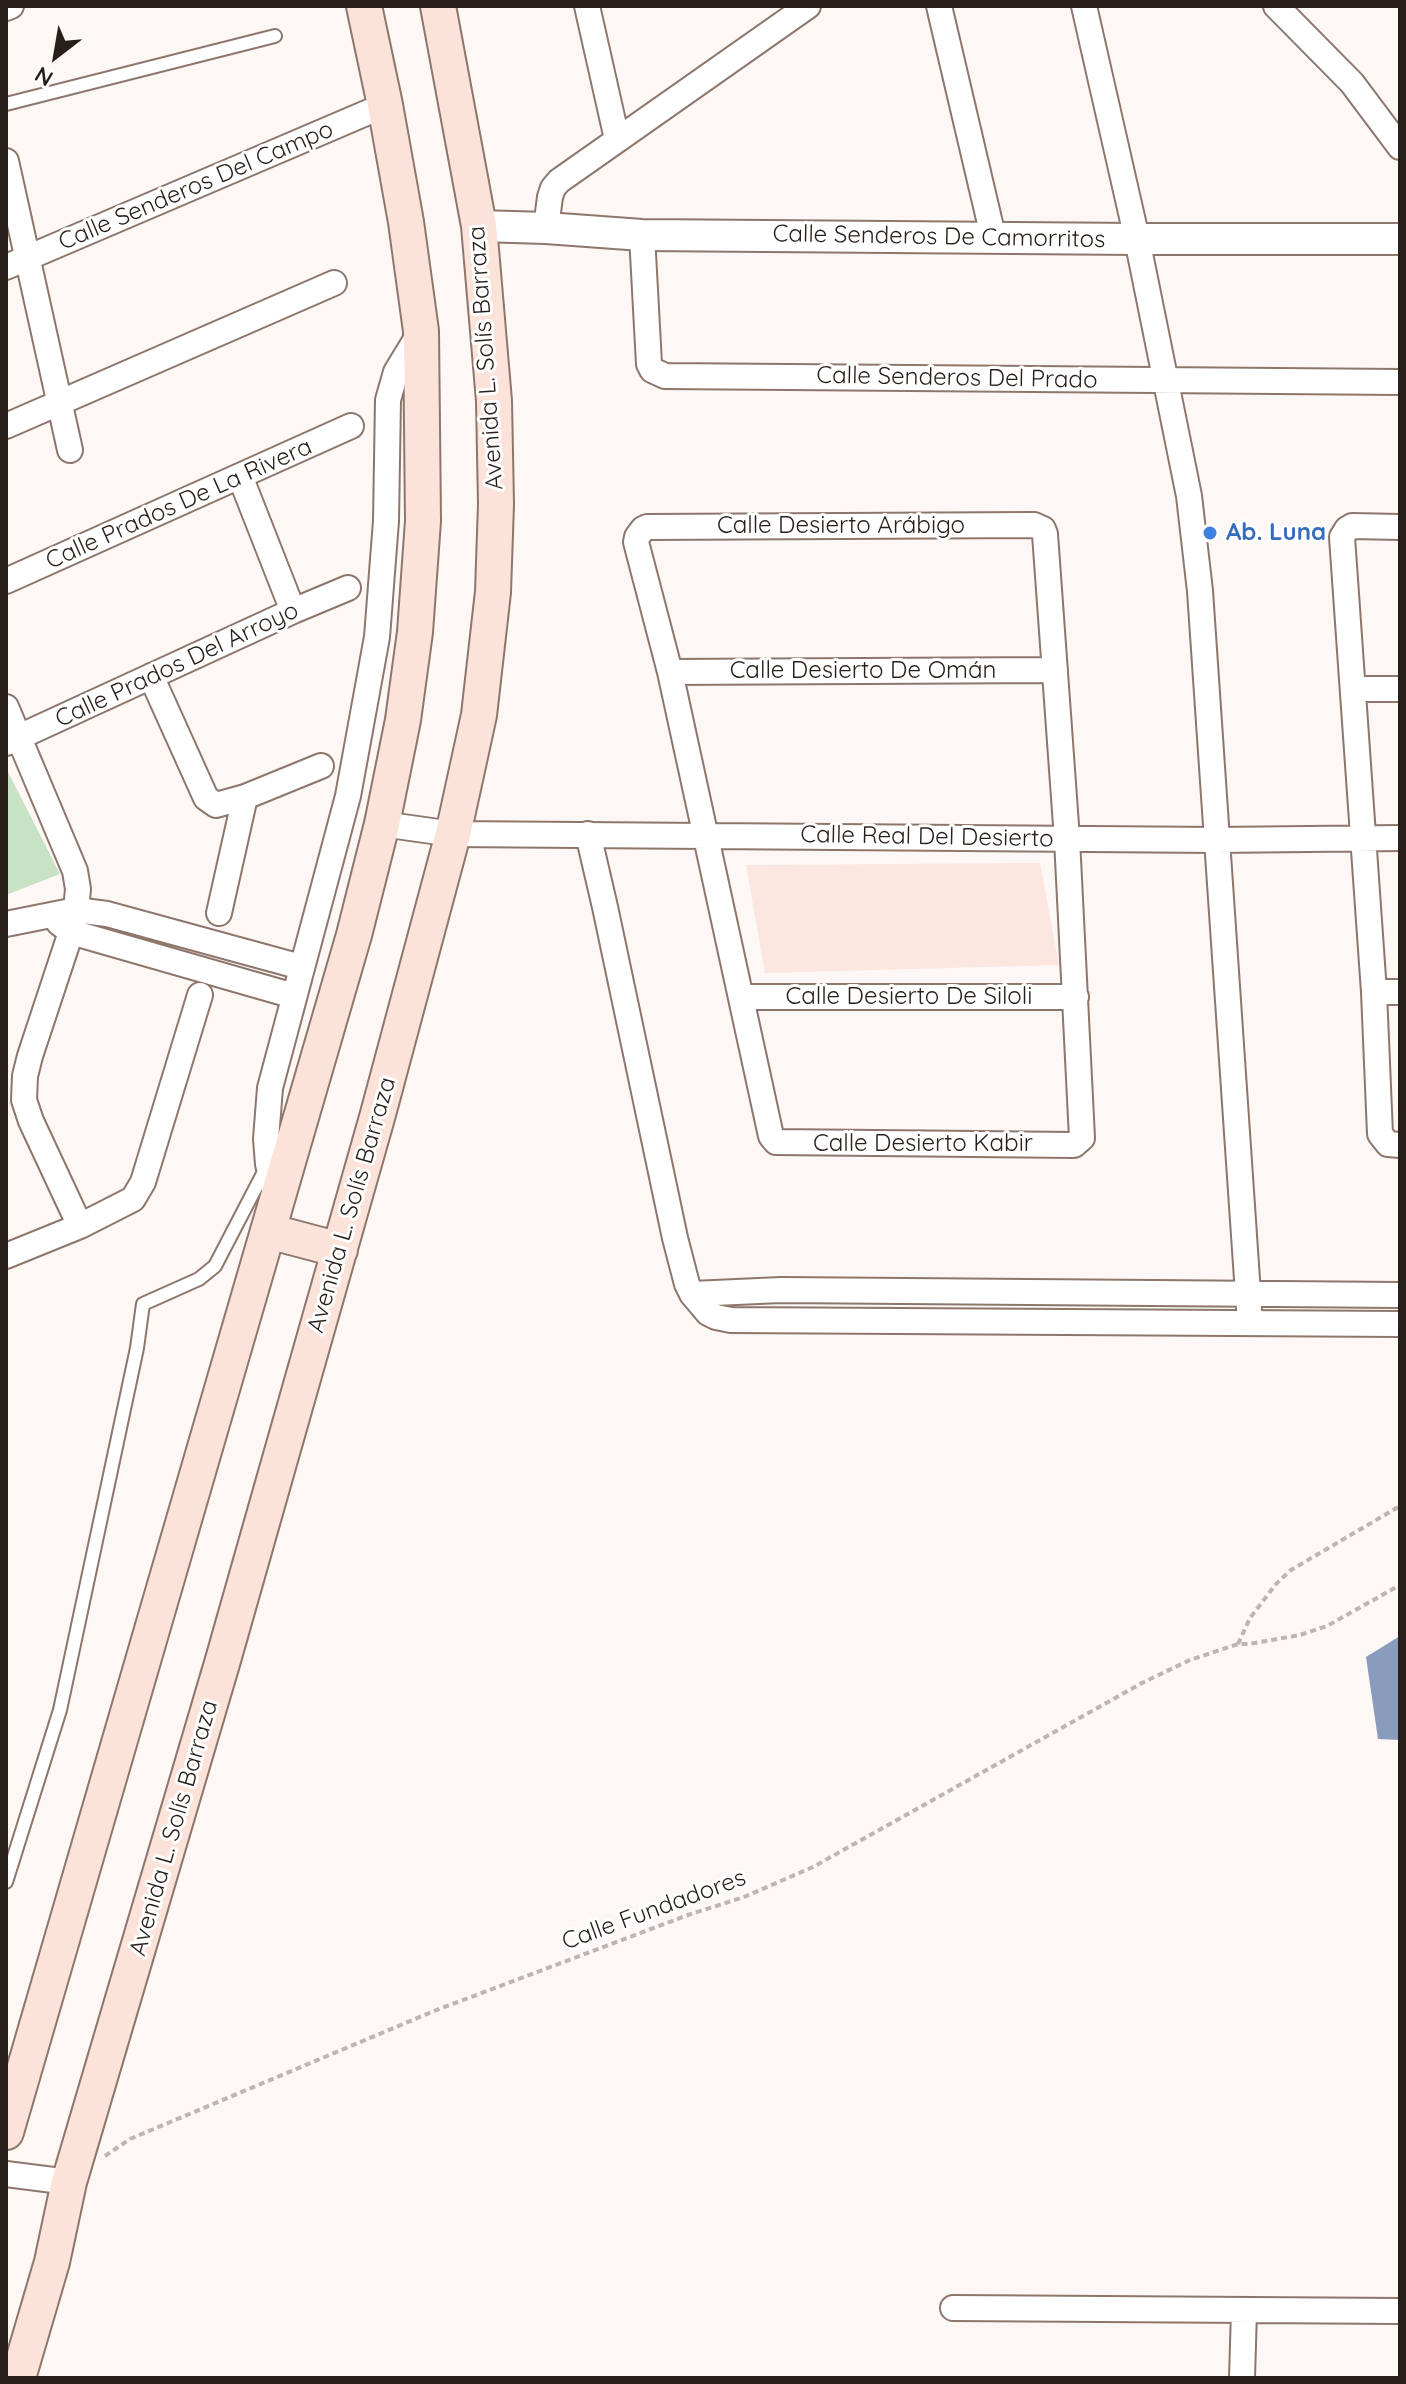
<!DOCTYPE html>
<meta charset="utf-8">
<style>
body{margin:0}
#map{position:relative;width:1406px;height:2384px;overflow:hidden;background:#fdf7f5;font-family:Quicksand,sans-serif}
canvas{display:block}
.frame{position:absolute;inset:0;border:8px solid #281f1b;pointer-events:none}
.north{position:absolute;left:16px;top:16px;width:80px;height:80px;-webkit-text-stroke:6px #fff;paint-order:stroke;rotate:211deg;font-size:22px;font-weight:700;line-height:32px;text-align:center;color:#281f1b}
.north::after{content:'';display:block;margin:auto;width:28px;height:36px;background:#281f1b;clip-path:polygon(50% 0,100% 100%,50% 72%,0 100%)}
</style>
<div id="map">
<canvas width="1406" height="2384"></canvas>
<div class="frame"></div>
<div class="north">N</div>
</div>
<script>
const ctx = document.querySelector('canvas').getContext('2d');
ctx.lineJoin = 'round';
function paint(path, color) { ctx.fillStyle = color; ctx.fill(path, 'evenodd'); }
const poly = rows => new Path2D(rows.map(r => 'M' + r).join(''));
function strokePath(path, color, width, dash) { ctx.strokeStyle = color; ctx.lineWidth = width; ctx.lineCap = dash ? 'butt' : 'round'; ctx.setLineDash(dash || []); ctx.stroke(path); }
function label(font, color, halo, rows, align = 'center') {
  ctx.font = font + ' Quicksand,sans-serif'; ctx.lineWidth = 6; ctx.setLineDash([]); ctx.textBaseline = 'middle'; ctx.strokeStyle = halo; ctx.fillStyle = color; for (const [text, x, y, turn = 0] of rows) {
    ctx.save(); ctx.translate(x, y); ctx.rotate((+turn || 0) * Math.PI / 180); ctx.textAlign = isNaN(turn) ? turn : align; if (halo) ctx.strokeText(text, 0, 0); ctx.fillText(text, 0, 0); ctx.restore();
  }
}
const built = poly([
 [1040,863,1059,965,765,973,746,865]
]);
const green = poly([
 [6,768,60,874,6,895]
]);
const water = poly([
 [1400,1636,1400,1740,1378,1739,1366,1657]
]);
const path = poly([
 [1238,1644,1250,1618,1276,1584,1291,1570,1400,1506],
 [105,2156,130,2139,434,2011,688,1915,744,1897,813,1867,1142,1683,1190,1660,1238,1644,1249,1644,1300,1635,1327,1626,1400,1585]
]);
const service = poly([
 [6,104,275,36],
 [6,1882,60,1710,137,1348,143,1304,199,1279,215,1266,267,1166]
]);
const minor = poly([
 [587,6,617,139],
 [939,6,993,236],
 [1084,6,1137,239,1189,496,1200,591,1250,1323],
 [1276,6,1352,83,1400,147],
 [6,8,11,6],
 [6,161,70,450],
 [546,228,550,197,553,188,559,181,808,6],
 [642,235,649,364,652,370,665,376,1400,382],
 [6,267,385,105],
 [6,426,334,283],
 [240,476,293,611],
 [1034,525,1043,529,1045,534,1067,839,1082,1138,1074,1145,776,1142,771,1136,670,672,636,542,637,537,643,529,647,527,1034,525],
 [1400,527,1352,526,1347,529,1342,537,1374,992,1380,1134,1388,1144,1400,1145],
 [6,581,351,426],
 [670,672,1055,670],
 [151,676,206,798,216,805,245,797,321,766],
 [1354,689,1400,689],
 [6,707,75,871,78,889,76,910,71,932,30,1056,25,1076,24,1100,31,1121,80,1226],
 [6,743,293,611,348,588],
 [382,824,453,834,1216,840,1400,838],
 [588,834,605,907,675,1238,687,1284,692,1294,708,1313,716,1317,731,1320,1400,1324],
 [219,913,245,797],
 [59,923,71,932,294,996],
 [6,924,76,910,107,914,301,967],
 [1374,992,1400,992],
 [742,997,1076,997],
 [276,1198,268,1164,266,1139,270,1088,348,796,377,637,386,521,388,400,396,372,421,331],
 [6,1256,80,1226,133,1199,143,1182,200,995],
 [692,1294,781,1290,1400,1295],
 [6,2174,69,2182],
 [953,2308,1400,2311],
 [1242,2378,1244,2310]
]);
const tertiary = poly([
 [479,226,546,228,642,235,1137,239,1400,239]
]);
const secondary = poly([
 [268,1231,340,1250],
 [6,2132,354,935,382,824,403,720,415,632,423,521,421,331,406,222,385,105,364,6],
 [18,2378,52,2262,69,2182,223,1660,378,1114,453,834,479,715,493,592,496,504,494,401,479,226,438,6]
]);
const markers = [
 [1210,533,8,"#3f7fe0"]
];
const streetNames = [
 ["Calle Senderos Del Campo",196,186,-23],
 ["Calle Senderos De Camorritos",939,237,1],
 ["Avenida L. Solís Barraza",486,358,-94],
 ["Calle Senderos Del Prado",957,378,1],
 ["Calle Prados De La Rivera",179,504,-24],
 ["Calle Desierto Arábigo",841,526],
 ["Calle Prados Del Arroyo",177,665,-25],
 ["Calle Desierto De Omán",863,671],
 ["Calle Real Del Desierto",927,837,1],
 ["Calle Desierto De Siloli",909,997],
 ["Calle Desierto Kabir",923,1144],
 ["Avenida L. Solís Barraza",352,1205,-74],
 ["Avenida L. Solís Barraza",174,1828,-74],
 ["Calle Fundadores",654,1910,-20]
];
const shopNames = [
 ["Ab. Luna",1226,533]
];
paint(built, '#fbe7df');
paint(green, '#c7e2c4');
paint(water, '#889dbc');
strokePath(service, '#8d776d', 16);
strokePath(minor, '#8d776d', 28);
strokePath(tertiary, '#8d776d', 34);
strokePath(secondary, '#8d776d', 38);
strokePath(path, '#bcb5b2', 4, [6, 4]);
strokePath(service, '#fff', 12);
strokePath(minor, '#fff', 24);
strokePath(tertiary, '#fff', 30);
strokePath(secondary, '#fbe3da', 34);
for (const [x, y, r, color] of markers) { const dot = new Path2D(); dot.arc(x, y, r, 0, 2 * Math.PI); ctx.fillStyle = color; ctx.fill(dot); strokePath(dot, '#fff', 3); }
label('24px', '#281f1b', '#fff', streetNames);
label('bold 24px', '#366cbe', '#fff', shopNames, 'left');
</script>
